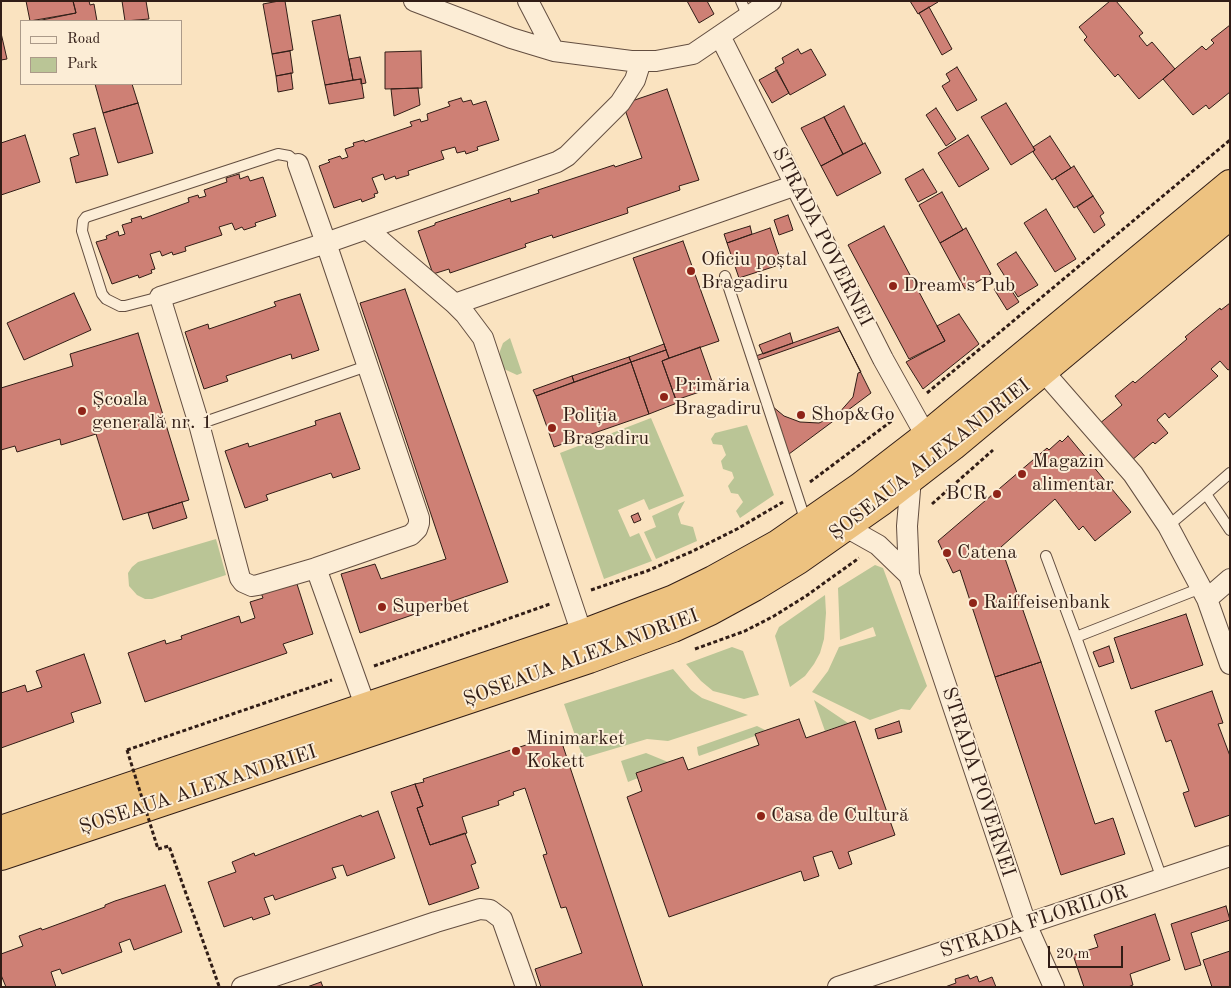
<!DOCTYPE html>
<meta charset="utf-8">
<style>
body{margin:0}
#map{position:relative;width:1231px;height:988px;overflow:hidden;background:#fae3c0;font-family:"Old Standard TT",serif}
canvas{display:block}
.frame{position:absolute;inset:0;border:2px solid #311d16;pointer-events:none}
.legend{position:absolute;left:20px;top:20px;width:162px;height:65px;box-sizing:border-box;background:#fcedd6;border:1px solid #ab9a89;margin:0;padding:6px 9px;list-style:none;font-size:15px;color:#311d16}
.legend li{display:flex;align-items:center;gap:10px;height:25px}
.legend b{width:25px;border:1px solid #ab9a89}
.scale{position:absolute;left:1048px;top:946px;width:75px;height:22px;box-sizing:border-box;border:2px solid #311d16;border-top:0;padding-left:6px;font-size:15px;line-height:18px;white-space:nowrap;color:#311d16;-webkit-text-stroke:4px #fcedd6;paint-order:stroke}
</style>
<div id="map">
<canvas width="1231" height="988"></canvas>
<div class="frame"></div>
<ul class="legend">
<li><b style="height:6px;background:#fcedd6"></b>Road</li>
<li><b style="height:14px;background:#bac596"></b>Park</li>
</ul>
<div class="scale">20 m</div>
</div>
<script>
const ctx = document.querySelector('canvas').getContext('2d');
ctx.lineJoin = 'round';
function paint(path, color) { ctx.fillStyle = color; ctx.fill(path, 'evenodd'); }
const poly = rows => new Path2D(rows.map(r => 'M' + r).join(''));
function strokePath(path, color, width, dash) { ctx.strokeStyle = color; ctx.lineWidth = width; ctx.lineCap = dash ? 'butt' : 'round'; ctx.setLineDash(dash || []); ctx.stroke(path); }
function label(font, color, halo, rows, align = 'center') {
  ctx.font = font + ' "Old Standard TT",serif'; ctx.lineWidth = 4; ctx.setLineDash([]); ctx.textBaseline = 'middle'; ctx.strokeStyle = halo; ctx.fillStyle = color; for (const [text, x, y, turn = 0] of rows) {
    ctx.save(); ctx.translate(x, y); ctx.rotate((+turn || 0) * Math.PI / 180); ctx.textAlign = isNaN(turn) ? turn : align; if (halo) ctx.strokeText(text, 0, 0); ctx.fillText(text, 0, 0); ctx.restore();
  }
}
const green = poly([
 [510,338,522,373,517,375,504,369,500,360,500,351,503,343],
 [651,418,684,496,649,510,644,499,618,510,630,537,639,533,652,561,604,579,560,453],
 [747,425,774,495,740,518,736,511,743,502,738,494,731,493,728,486,734,478,732,472,723,469,721,461,726,455,722,445,713,444,711,439,715,433],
 [685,501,678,514,681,524,693,527,697,541,656,559,644,532,656,527,652,516],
 [216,539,226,575,152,599,145,599,137,595,129,586,128,573,132,567,138,562],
 [875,565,883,568,927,686,910,710,901,709,870,720,812,692,828,671,839,647,876,636,873,627,840,640,838,588],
 [825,595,826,613,824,639,820,653,814,664,805,676,790,687,775,636,779,627],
 [732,647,743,651,759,695,744,699,713,691,701,681,686,664],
 [673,669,691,690,702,698,748,715,668,741,647,739,583,758,564,704],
 [814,700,848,723,825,731],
 [757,726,765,730,755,734,755,736,699,756,698,754,697,747],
 [646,753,668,762,636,773,638,778,628,782,621,761]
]);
const building = poly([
 [26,1,73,1,76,13,30,21,26,1],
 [73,1,89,1,90,5,94,4,97,21,37,21,76,13,73,1],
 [122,1,146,1,149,19,125,21,122,1],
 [279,1,285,1,293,50,272,54,263,4,279,1],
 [687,1,707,1,714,14,699,23,687,1],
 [910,1,938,1,938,2,918,14,910,1],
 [1110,1,1116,1,1143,33,1139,36,1147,46,1152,42,1175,69,1139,99,1118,74,1115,77,1084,40,1087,37,1079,27,1110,1],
 [929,7,952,49,942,55,919,13,929,7],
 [340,15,353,80,325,85,312,21,340,15],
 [1230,25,1230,92,1209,109,1206,105,1193,115,1163,79,1202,46,1206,50,1214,43,1211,40,1230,25],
 [1,33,7,59,1,60,1,33],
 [798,49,801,54,811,49,826,75,790,95,775,68,784,63,782,58,798,49],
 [290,51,293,73,276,76,272,54,290,51],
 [421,51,422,88,385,89,385,52,421,51],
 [360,57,366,83,361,84,361,79,353,80,349,59,360,57],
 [957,67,977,100,957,111,942,86,950,81,946,74,957,67],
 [777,70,789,93,772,103,759,80,777,70],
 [291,73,293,89,278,92,276,76,291,73],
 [361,79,364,98,329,104,325,85,361,79],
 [95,84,132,84,138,103,103,113,95,84],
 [418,88,420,105,394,116,391,89,418,88],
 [667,89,699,180,679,186,680,190,627,208,628,213,553,238,552,235,525,244,526,247,450,273,449,269,433,274,418,231,435,225,435,223,510,198,511,202,539,193,538,190,614,165,615,167,642,158,623,104,667,89],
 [461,98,463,102,471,100,473,105,486,101,499,140,477,147,478,150,466,154,465,151,457,153,455,147,441,151,444,159,408,171,409,175,396,179,395,176,385,180,383,174,372,178,378,193,374,194,375,197,362,202,361,199,334,208,319,166,330,162,328,160,340,156,342,159,348,157,345,149,354,146,353,143,364,140,365,142,412,126,410,122,420,119,421,122,428,120,427,114,450,106,448,102,461,98],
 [138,103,153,153,118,163,103,113,138,103],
 [1006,103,1035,150,1011,165,981,117,1006,103],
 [844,106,863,144,843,154,824,117,844,106],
 [936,108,956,139,946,146,926,115,936,108],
 [824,117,843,154,821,166,801,128,824,117],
 [95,128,108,175,76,183,70,158,79,155,73,134,95,128],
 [25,135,40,182,1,195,1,143,25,135],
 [968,135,989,169,959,187,938,153,968,135],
 [1050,136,1071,168,1052,180,1033,152,1035,150,1033,147,1050,136],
 [865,143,881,173,837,196,821,166,865,143],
 [1074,166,1093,196,1074,208,1055,178,1074,166],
 [923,169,937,192,918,202,905,179,923,169],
 [239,174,240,179,248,176,250,181,263,177,276,216,255,223,256,226,244,230,242,227,235,230,232,223,219,227,222,235,185,247,186,251,173,255,172,252,162,256,160,251,150,254,155,269,151,270,152,273,139,278,138,275,112,284,96,242,107,239,106,236,118,231,119,236,125,234,122,225,132,222,131,219,141,216,142,219,189,202,188,198,198,195,199,198,206,196,204,190,227,182,226,178,239,174],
 [942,192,963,230,940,243,919,205,942,192],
 [1093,196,1104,213,1100,216,1105,225,1094,233,1077,207,1093,196],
 [1046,209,1076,259,1055,272,1024,223,1046,209],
 [788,215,793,230,779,235,774,220,788,215],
 [750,226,752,234,727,243,724,234,750,226],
 [884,226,945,341,909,359,848,245,884,226],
 [770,228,782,264,739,278,727,243,770,228],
 [966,228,991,274,965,289,940,243,966,228],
 [683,241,719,341,669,358,633,258,683,241],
 [1016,252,1038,285,1018,297,997,264,1016,252],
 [1006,282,1019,302,1007,310,994,289,1006,282],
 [405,289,508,582,360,633,341,574,375,564,381,579,446,559,360,303,405,289],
 [74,293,91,330,24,360,7,323,74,293],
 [300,294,319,350,292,359,291,354,226,376,228,381,204,389,185,332,208,324,209,329,276,306,274,302,300,294],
 [1230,303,1230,369,1228,370,1220,361,1211,369,1218,376,1169,418,1165,413,1157,420,1168,433,1155,444,1153,442,1131,461,1099,424,1122,405,1115,396,1133,381,1135,383,1187,339,1185,337,1220,308,1221,310,1230,303],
 [959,314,979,344,923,389,906,362,945,341,937,326,959,314],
 [838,327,871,393,789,454,753,357,838,327],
 [840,331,861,372,858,373,853,397,838,414,819,423,800,422,784,416,772,406,755,361,840,331],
 [138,333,189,500,123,520,96,434,61,445,60,439,17,452,15,446,1,450,1,388,73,366,70,354,138,333],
 [790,333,793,343,763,354,759,345,790,333],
 [664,344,666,350,631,362,629,357,664,344],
 [700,347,714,387,676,400,662,361,700,347],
 [666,350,669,358,662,361,677,403,649,414,631,362,666,350],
 [629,357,631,362,574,382,572,376,629,357],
 [631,362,649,414,554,447,536,396,631,362],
 [572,376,574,382,536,396,533,390,572,376],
 [340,413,360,469,333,478,331,473,266,495,268,500,245,508,225,451,248,443,249,447,316,425,315,421,340,413],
 [1068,436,1131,512,1095,541,1083,526,1079,530,1055,499,1001,547,1041,662,995,677,960,570,953,573,938,541,1047,448,1049,450,1060,440,1062,442,1068,436],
 [182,502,187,518,153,529,148,513,182,502],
 [638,513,641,520,634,523,631,516,638,513],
 [296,581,313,634,283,644,287,653,145,702,128,653,165,640,166,644,182,639,181,636,239,616,241,623,255,618,250,602,263,598,261,593,296,581],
 [1186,614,1203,665,1131,689,1114,638,1186,614],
 [1109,646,1114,662,1099,667,1093,652,1109,646],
 [84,654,101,703,71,713,74,722,1,748,1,693,25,685,27,692,42,687,36,671,84,654],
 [1041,662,1095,824,1113,818,1125,854,1061,875,995,677,1041,662],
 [1212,691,1223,723,1218,724,1230,756,1230,815,1195,827,1183,793,1189,791,1171,740,1166,742,1155,711,1212,691],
 [799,719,806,738,855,721,895,835,848,852,852,864,839,869,832,851,813,857,819,876,804,881,801,871,669,917,627,797,642,791,636,773,683,757,688,770,759,745,755,734,799,719],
 [899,721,902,732,878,739,875,729,899,721],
 [560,737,643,987,541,987,535,969,582,953,566,907,561,908,543,855,547,854,525,788,513,792,514,795,498,801,499,805,462,817,467,833,430,845,417,808,423,806,415,784,424,782,423,779,538,741,539,744,560,737],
 [415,784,423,806,417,808,430,845,465,833,476,863,471,865,479,888,429,905,391,792,415,784],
 [378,811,395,858,347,876,343,865,332,868,336,878,275,900,273,895,264,898,270,914,253,920,252,917,224,927,208,882,236,872,232,862,254,853,255,856,361,815,362,817,378,811],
 [165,885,182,932,134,950,130,939,119,943,122,952,62,974,60,969,51,972,56,987,6,987,1,975,1,954,23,946,19,936,41,928,42,930,45,929,105,907,105,905,115,901,165,885],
 [1226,906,1230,920,1191,933,1201,965,1185,970,1171,924,1226,906],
 [1155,914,1170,960,1130,974,1133,985,1128,987,1084,987,1073,955,1098,947,1094,935,1155,914],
 [1230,951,1230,987,1212,987,1203,960,1230,951],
 [968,975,970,979,977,976,979,982,992,977,996,987,945,987,956,983,955,979,968,975],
 [321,982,323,987,307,987,321,982]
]);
const path = poly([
 [927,393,1230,140],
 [810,482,893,420],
 [932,504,993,450],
 [591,590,647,571,693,551,737,529,783,502],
 [695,649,745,631,774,616,806,596,859,558],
 [374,666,550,604],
 [127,750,332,680],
 [158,849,169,846,219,986]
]);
const service = poly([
 [741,1,748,17],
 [725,276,806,522],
 [160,297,125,306,120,306,106,299,102,294,82,231,83,221,86,217,278,154,289,156,298,164],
 [199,424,367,366],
 [1206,494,1230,473],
 [1168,526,1206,494,1230,530],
 [1046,556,1076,637,1201,588],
 [1076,637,1162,879]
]);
const minor = poly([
 [414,1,511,38,554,51,631,61,656,61,693,54,771,1],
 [528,1,554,51],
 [720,36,883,359,926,436],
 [298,164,326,243,419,518,419,523,417,529,411,535,316,568,258,585,252,586,243,582,240,578,199,424,160,297,326,243,557,162,567,156,620,103,635,80,641,61],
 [367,229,455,304,465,314,483,338,582,634],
 [455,304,796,185],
 [1043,371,1133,474,1168,526,1207,599,1230,664],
 [911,478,907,526,909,575,1026,924,1054,987],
 [846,527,878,545,909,575],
 [316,568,366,708],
 [1207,599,1230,579],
 [242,987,436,922,480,909,490,910,502,919,526,987],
 [838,987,1230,856]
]);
const trunk = poly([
 [1,830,582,634,674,599,713,580,778,544,860,487,926,436,1230,184],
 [1,856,589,659,673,628,710,611,754,587,798,560,882,501,953,446,1230,215]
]);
const pathBridge = poly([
 [127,750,158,849]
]);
const markers = [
 [691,271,5,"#8f2418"],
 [893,286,5,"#8f2418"],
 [664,397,5,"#8f2418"],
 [82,411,5,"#8f2418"],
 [801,415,5,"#8f2418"],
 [552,428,5,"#8f2418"],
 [1022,474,5,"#8f2418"],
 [997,494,5,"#8f2418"],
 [947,553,5,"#8f2418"],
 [973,603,5,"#8f2418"],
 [382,607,5,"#8f2418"],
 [516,751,5,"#8f2418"],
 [761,816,5,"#8f2418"]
];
const streetNames = [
 ["STRADA POVERNEI",822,237,63],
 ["ȘOSEAUA ALEXANDRIEI",930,460,-38],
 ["ȘOSEAUA ALEXANDRIEI",581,658,-20],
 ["STRADA POVERNEI",978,782,72],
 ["ȘOSEAUA ALEXANDRIEI",198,790,-18],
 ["STRADA FLORILOR",1034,922,-18]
];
const poiNames = [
 ["Oficiu poștal",701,260],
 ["Bragadiru",701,283],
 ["Dream's Pub",903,286],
 ["Primăria",674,386],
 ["Bragadiru",674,409],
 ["Școala",92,400],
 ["generală nr. 1",92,423],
 ["Shop&Go",811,415],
 ["Poliția",562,416],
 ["Bragadiru",562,439],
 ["Magazin",1032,462],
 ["alimentar",1032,485],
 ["BCR",987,494,"right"],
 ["Catena",957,553],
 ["Raiffeisenbank",983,603],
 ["Superbet",392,607],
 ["Minimarket",526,739],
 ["Kokett",526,762],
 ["Casa de Cultură",771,816]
];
paint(green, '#bac596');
paint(building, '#ce8075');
strokePath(building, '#311d16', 1);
strokePath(service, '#634e40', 12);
strokePath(minor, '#634e40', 22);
strokePath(trunk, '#311d16', 30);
strokePath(path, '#311d16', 3, [4, 2.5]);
strokePath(service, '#fcedd6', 10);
strokePath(minor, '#fcedd6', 20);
strokePath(trunk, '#edc280', 28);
strokePath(pathBridge, '#311d16', 3, [4, 2.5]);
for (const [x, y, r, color] of markers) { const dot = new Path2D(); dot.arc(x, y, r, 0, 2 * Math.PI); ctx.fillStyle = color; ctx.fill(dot); strokePath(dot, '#fcedd6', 2); }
label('20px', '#311d16', '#fcedd6', streetNames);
label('20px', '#311d16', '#fcedd6', poiNames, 'left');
</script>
